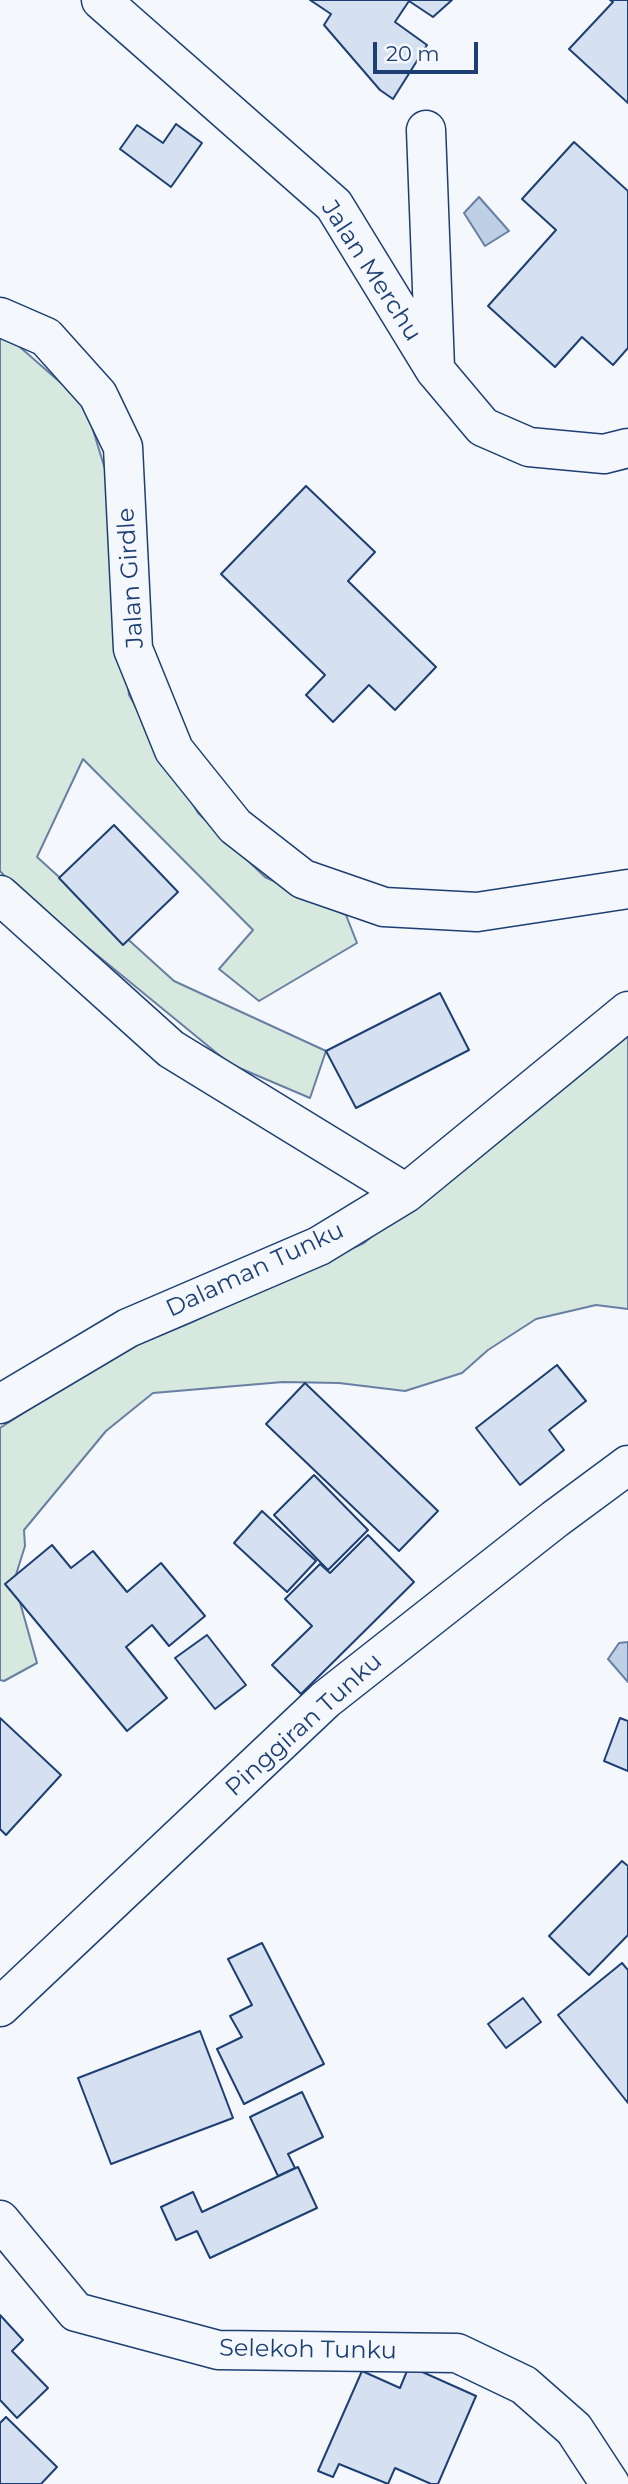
<!DOCTYPE html>
<style>
body{margin:0}
#map{position:relative;width:628px;height:2484px;overflow:hidden;background:#f4f7fb;font-family:Montserrat,sans-serif}
canvas{display:block}
.scale{position:absolute;left:373px;top:42px;width:105px;height:32px;box-sizing:border-box;border:4px solid #1d3f73;border-top:0;padding-left:9px;font-size:21px;line-height:24px;white-space:nowrap;color:#1d3f73;-webkit-text-stroke:5px #f4f7fb;paint-order:stroke}
</style>
<div id="map">
<canvas width="628" height="2484"></canvas>
<div class="scale">20 m</div>
</div>
<script>
const ctx = document.querySelector('canvas').getContext('2d');
ctx.lineJoin = 'round';
function paint(path, color) { ctx.fillStyle = color; ctx.fill(path, 'evenodd'); }
const poly = rows => new Path2D(rows.map(r => 'M' + r).join(''));
function strokePath(path, color, width, dash) { ctx.strokeStyle = color; ctx.lineWidth = width; ctx.lineCap = dash ? 'butt' : 'round'; ctx.setLineDash(dash || []); ctx.stroke(path); }
function label(font, color, halo, rows, align = 'center') {
  ctx.font = font + ' Montserrat,sans-serif'; ctx.lineWidth = 5; ctx.setLineDash([]); ctx.textBaseline = 'middle'; ctx.strokeStyle = halo; ctx.fillStyle = color; for (const [text, x, y, turn = 0] of rows) {
    ctx.save(); ctx.translate(x, y); ctx.rotate((+turn || 0) * Math.PI / 180); ctx.textAlign = isNaN(turn) ? turn : align; if (halo) ctx.strokeText(text, 0, 0); ctx.fillText(text, 0, 0); ctx.restore();
  }
}
const green = poly([
 [0,333,5,334,85,404,105,469,115,577,129,695,198,813,265,877,346,915,357,943,259,1001,219,969,253,930,83,759,37,857,174,981,326,1051,310,1098,230,1064,14,887,0,871,0,333],
 [628,1032,628,1309,596,1305,536,1319,488,1350,462,1373,405,1391,339,1383,283,1382,153,1393,106,1431,24,1530,25,1546,14,1581,37,1663,4,1681,0,1680,0,1428,111,1356,190,1323,364,1243,520,1115,628,1032]
]);
const water = poly([
 [479,197,509,231,485,246,464,213,479,197],
 [628,1642,628,1682,608,1659,619,1643,628,1642]
]);
const building = poly([
 [310,0,452,0,433,17,409,1,395,22,427,45,393,99,380,90,324,25,331,14,310,0],
 [610,0,628,0,628,103,569,49,613,2,610,0],
 [176,124,202,143,171,187,120,149,137,125,163,143,176,124],
 [574,142,628,191,628,348,613,365,582,337,555,367,488,306,556,230,522,199,574,142],
 [306,486,375,552,348,581,436,667,395,710,369,685,333,722,306,695,325,675,221,574,306,486],
 [114,825,178,892,123,945,59,878,114,825],
 [440,993,469,1050,356,1108,326,1051,440,993],
 [557,1365,586,1401,549,1430,564,1450,520,1485,476,1428,557,1365],
 [305,1383,438,1511,399,1551,266,1424,305,1383],
 [314,1475,368,1530,328,1570,274,1515,314,1475],
 [262,1511,316,1561,287,1592,234,1543,262,1511],
 [368,1535,414,1582,301,1694,272,1665,312,1626,285,1599,320,1564,330,1573,368,1535],
 [52,1545,71,1568,93,1551,127,1592,161,1563,205,1616,169,1646,152,1625,126,1647,167,1698,127,1731,5,1584,52,1545],
 [207,1635,246,1685,215,1709,175,1658,207,1635],
 [0,1718,61,1775,6,1835,0,1829,0,1718],
 [620,1718,628,1721,628,1771,604,1761,620,1718],
 [622,1861,628,1866,628,1935,589,1975,549,1936,622,1861],
 [262,1943,324,2064,244,2104,217,2049,242,2037,230,2016,252,2005,228,1959,262,1943],
 [622,1963,628,1970,628,2103,558,2015,622,1963],
 [523,1998,541,2022,506,2048,488,2024,523,1998],
 [200,2031,233,2118,111,2164,78,2078,200,2031],
 [302,2092,323,2137,288,2154,295,2168,278,2176,250,2117,302,2092],
 [298,2167,317,2208,210,2258,197,2231,176,2240,161,2207,193,2192,202,2212,298,2167],
 [0,2315,23,2340,12,2351,48,2388,17,2418,0,2400,0,2315],
 [409,2366,476,2396,438,2484,431,2484,395,2468,388,2484,339,2464,333,2477,318,2471,362,2371,400,2388,409,2366],
 [6,2417,57,2467,41,2484,0,2484,0,2423,6,2417]
]);
const minor = poly([
 [101,0,334,205,435,370,483,427,529,447,604,454,628,448],
 [426,130,435,368],
 [0,317,46,337,98,395,123,447,133,649,174,750,235,826,303,879,384,907,477,912,628,889],
 [0,895,171,1049,406,1193],
 [0,1404,128,1328,319,1246,406,1193,628,1011],
 [0,2007,325,1700,555,1519,628,1465],
 [0,2220,76,2312,218,2350,457,2353,524,2385,574,2429,610,2484]
]);
const streetNames = [
 ["Jalan Merchu",371,271,57],
 ["Jalan Girdle",131,578,-94],
 ["Dalaman Tunku",255,1270,-25],
 ["Pinggiran Tunku",304,1725,-42],
 ["Selekoh Tunku",308,2350,1]
];
paint(green, '#d7e8df');
strokePath(green, '#687fa3', 2);
paint(water, '#bed0e5');
strokePath(water, '#687fa3', 2);
paint(building, '#d5e0f0');
strokePath(building, '#1d3f73', 2);
strokePath(minor, '#1d3f73', 41);
strokePath(minor, '#f4f7fb', 38);
label('24px', '#1d3f73', '#f4f7fb', streetNames);
</script>
